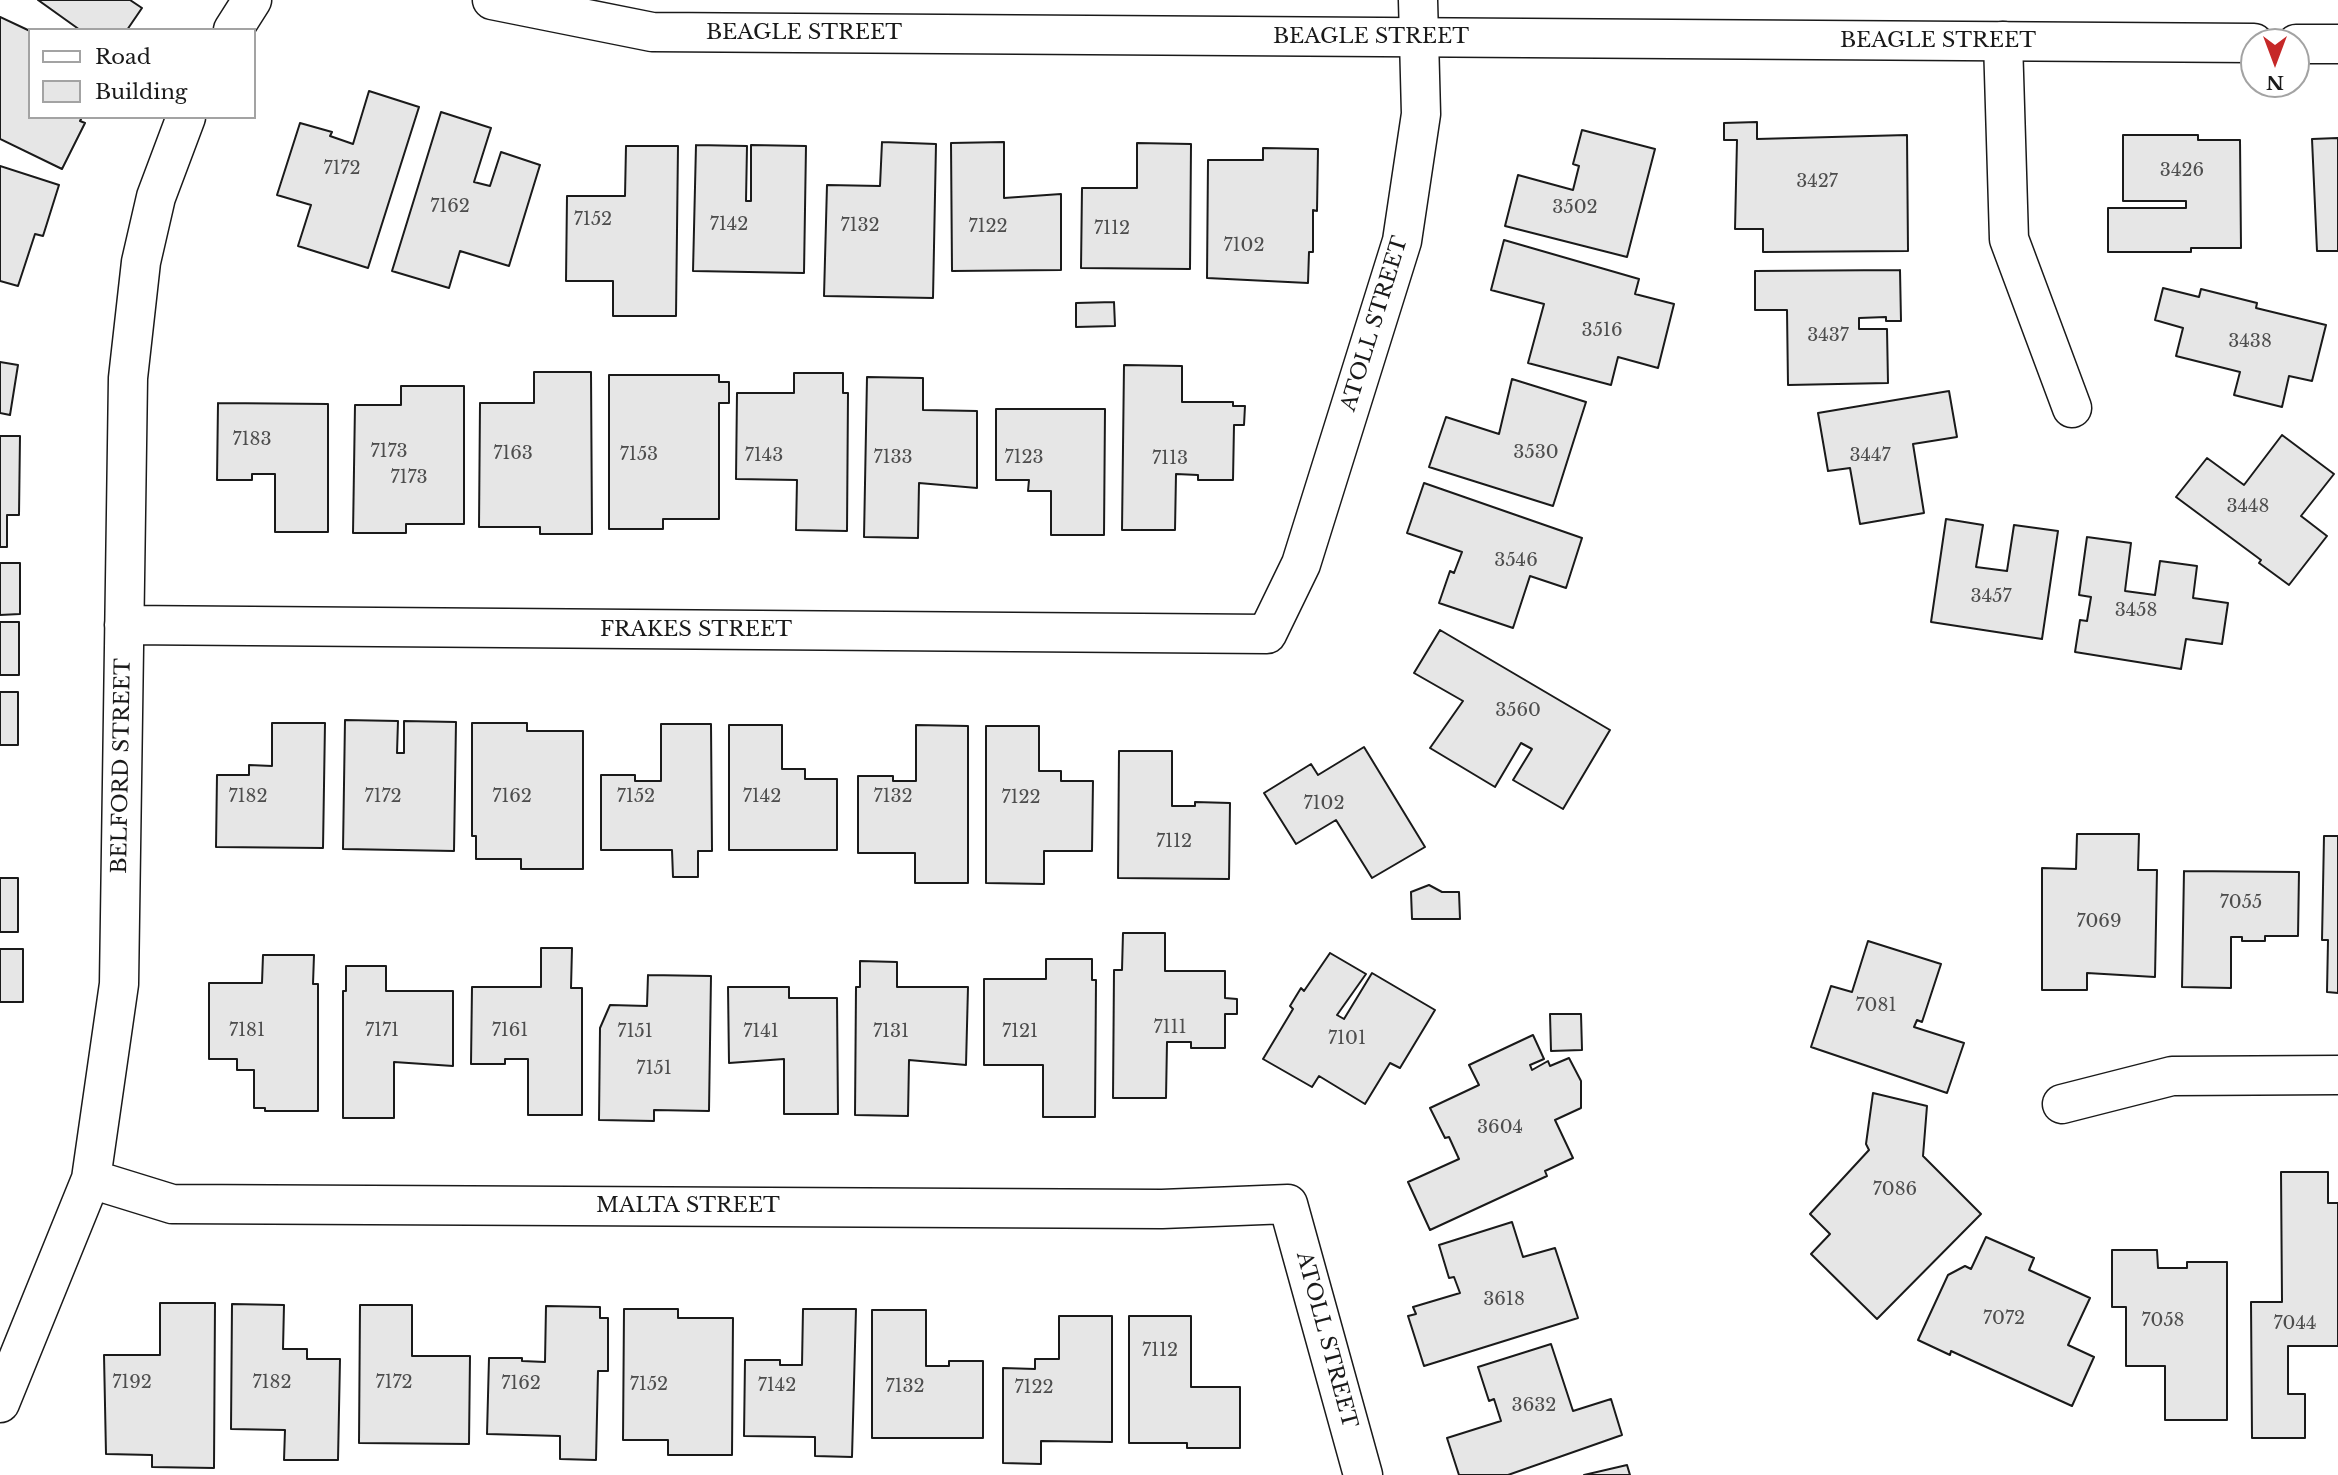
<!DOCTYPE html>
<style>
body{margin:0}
#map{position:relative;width:2338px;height:1475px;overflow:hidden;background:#fff;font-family:"Libre Baskerville",serif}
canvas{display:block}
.legend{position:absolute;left:28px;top:28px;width:228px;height:91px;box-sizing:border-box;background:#fff;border:2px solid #a3a3a3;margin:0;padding:9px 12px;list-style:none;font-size:21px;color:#1a1a1a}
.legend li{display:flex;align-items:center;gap:14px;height:35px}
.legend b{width:35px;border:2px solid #a3a3a3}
.north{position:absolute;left:2240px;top:28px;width:70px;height:70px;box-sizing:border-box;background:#fff;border:2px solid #a3a3a3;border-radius:50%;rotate:180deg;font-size:19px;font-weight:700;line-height:28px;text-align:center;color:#1a1a1a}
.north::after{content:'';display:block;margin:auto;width:24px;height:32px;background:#c62828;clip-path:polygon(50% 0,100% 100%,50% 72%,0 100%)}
</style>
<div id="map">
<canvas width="2338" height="1475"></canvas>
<ul class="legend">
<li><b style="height:9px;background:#fff"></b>Road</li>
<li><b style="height:19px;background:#e6e6e6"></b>Building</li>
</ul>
<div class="north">N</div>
</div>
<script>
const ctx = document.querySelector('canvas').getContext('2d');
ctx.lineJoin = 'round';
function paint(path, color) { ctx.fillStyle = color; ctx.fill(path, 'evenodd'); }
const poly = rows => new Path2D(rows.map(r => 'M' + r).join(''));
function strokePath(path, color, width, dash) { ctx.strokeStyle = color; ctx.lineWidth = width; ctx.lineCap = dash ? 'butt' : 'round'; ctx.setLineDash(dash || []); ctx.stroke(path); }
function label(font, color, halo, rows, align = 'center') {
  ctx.font = font + ' "Libre Baskerville",serif'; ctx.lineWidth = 5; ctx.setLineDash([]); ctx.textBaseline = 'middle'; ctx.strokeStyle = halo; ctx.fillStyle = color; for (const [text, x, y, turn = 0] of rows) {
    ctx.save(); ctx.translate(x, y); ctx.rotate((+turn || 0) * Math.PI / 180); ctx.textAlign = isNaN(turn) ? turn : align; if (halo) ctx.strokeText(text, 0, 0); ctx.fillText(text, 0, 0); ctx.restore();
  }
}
const building = poly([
 [38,0,130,0,142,8,127,30,80,30,38,0],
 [0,17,30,31,30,117,82,117,80,121,85,123,62,169,0,139,0,17],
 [369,91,419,107,368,268,298,246,311,205,277,195,300,123,332,132,330,136,353,144,369,91],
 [441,112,491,128,474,182,490,186,501,152,540,165,509,266,460,251,449,288,392,271,441,112],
 [1757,122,1757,139,1907,135,1908,251,1763,252,1763,229,1735,229,1737,140,1724,140,1724,123,1757,122],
 [1582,130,1655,149,1627,257,1505,226,1518,175,1573,190,1579,166,1573,164,1582,130],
 [2123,135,2198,135,2198,140,2240,140,2241,248,2191,248,2191,252,2108,252,2108,208,2186,208,2186,201,2123,201,2123,135],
 [2338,138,2338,251,2317,251,2312,139,2338,138],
 [882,142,936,144,933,298,824,296,827,185,880,186,882,142],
 [1004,142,1004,198,1061,194,1061,270,952,271,951,143,1004,142],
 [1137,143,1191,144,1190,269,1081,268,1082,188,1137,188,1137,143],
 [696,145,747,146,746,201,751,201,751,145,806,146,804,273,693,271,696,145],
 [626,146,678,146,676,316,613,316,613,281,566,281,567,196,625,196,626,146],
 [1263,148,1318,149,1317,211,1313,210,1313,252,1309,252,1308,283,1207,278,1208,160,1263,160,1263,148],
 [0,166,59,185,43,236,35,234,18,286,0,281,0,166],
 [1504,240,1639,279,1635,294,1674,304,1658,368,1618,357,1611,385,1528,363,1544,304,1491,290,1504,240],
 [1900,270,1901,321,1886,321,1886,317,1859,318,1859,329,1887,329,1888,383,1788,385,1787,310,1755,310,1755,271,1900,270],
 [2163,288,2199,297,2201,289,2257,303,2256,308,2326,325,2312,381,2289,376,2282,407,2234,395,2240,372,2176,356,2183,328,2155,320,2163,288],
 [1114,302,1115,326,1076,327,1076,303,1114,302],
 [0,362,18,365,10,415,0,413,0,362],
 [1124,365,1182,366,1182,402,1233,402,1233,406,1245,406,1244,425,1234,425,1233,480,1198,480,1198,475,1176,474,1175,530,1122,530,1124,365],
 [534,372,591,372,592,534,540,534,540,527,479,527,480,403,534,403,534,372],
 [794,373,843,373,843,393,848,393,847,531,796,530,797,480,736,479,737,393,794,393,794,373],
 [609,375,719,375,719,382,729,382,729,403,719,403,719,519,663,519,663,529,609,529,609,375],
 [867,377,923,378,923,410,977,411,977,488,919,483,918,538,864,537,867,377],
 [1512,379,1586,402,1553,506,1429,467,1446,417,1499,434,1512,379],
 [401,386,464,386,464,524,406,524,406,533,353,533,355,405,401,405,401,386],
 [1949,391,1957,437,1913,444,1924,513,1860,524,1850,468,1828,471,1818,413,1949,391],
 [218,403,328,404,328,532,275,532,275,474,252,474,252,480,217,480,218,403],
 [996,409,1105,409,1104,535,1051,535,1051,491,1028,491,1029,480,996,480,996,409],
 [2282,435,2334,474,2301,516,2327,536,2289,585,2259,563,2261,560,2176,497,2207,458,2244,485,2282,435],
 [0,436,20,436,19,515,7,515,7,547,0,547,0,436],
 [1424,483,1582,538,1566,588,1530,576,1513,628,1439,603,1450,571,1454,573,1462,552,1407,533,1424,483],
 [1946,519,1983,525,1976,567,2007,571,2014,525,2058,531,2042,639,1931,622,1946,519],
 [2087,537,2131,543,2125,591,2155,595,2160,561,2197,566,2193,598,2228,603,2222,644,2186,639,2181,669,2075,652,2080,620,2087,621,2091,597,2079,595,2087,537],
 [0,563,20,563,20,614,0,615,0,563],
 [0,622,19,622,19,675,0,675,0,622],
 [1440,630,1610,730,1563,809,1513,780,1532,749,1521,743,1495,787,1430,748,1463,701,1414,673,1440,630],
 [0,692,18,692,18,745,0,745,0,692],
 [345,720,398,721,397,753,404,753,404,721,456,722,454,851,343,849,345,720],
 [272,723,325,723,323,848,216,847,217,775,249,775,249,765,272,766,272,723],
 [472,723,527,723,527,731,583,731,583,869,521,869,521,859,476,859,476,836,472,836,472,723],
 [661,724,711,724,712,851,698,851,698,877,673,877,672,850,601,850,601,775,635,775,635,781,661,781,661,724],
 [729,725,782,725,782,769,805,769,805,779,837,779,837,850,729,850,729,725],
 [916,725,968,726,968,883,915,883,915,853,858,853,858,776,893,776,893,781,916,781,916,725],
 [986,726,1039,726,1039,771,1061,771,1061,781,1093,781,1092,851,1044,851,1044,884,986,883,986,726],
 [1364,747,1425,847,1372,878,1336,820,1296,844,1264,793,1311,764,1318,775,1364,747],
 [1119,751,1172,751,1172,806,1195,806,1195,802,1230,803,1229,879,1118,878,1119,751],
 [2077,834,2139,834,2138,870,2157,870,2155,977,2087,973,2087,990,2042,990,2042,868,2076,869,2077,834],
 [2324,836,2338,836,2338,993,2327,992,2328,940,2322,940,2324,836],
 [2184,871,2299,872,2298,936,2265,936,2265,941,2242,941,2242,937,2231,937,2231,988,2182,987,2184,871],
 [0,878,18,878,18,932,0,932,0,878],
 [1429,885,1442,892,1459,892,1460,919,1412,919,1411,892,1429,885],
 [1123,933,1165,933,1165,971,1225,971,1225,998,1237,999,1237,1014,1225,1014,1225,1048,1191,1048,1191,1042,1167,1042,1166,1098,1113,1098,1114,970,1122,970,1123,933],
 [1868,941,1941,964,1922,1022,1917,1020,1914,1027,1964,1043,1947,1093,1811,1047,1831,986,1852,992,1868,941],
 [541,948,572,948,571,988,582,988,582,1115,528,1115,528,1059,505,1059,505,1064,471,1064,472,987,541,987,541,948],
 [0,949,23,949,23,1002,0,1002,0,949],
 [1330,953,1366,974,1337,1015,1344,1019,1372,973,1435,1010,1400,1068,1390,1063,1365,1104,1319,1076,1312,1087,1263,1059,1293,1009,1290,1006,1301,988,1304,991,1330,953],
 [263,955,314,955,313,984,318,984,318,1111,265,1111,265,1108,254,1108,254,1070,237,1070,237,1059,209,1059,209,983,262,983,263,955],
 [1046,959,1092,959,1092,980,1096,980,1095,1117,1043,1117,1043,1065,984,1065,984,979,1046,979,1046,959],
 [860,961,897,962,897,987,968,987,966,1065,909,1060,908,1116,855,1115,856,987,860,987,860,961],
 [346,966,386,966,386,991,453,991,453,1066,394,1062,394,1118,343,1118,343,991,346,991,346,966],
 [648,975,711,976,709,1111,654,1110,654,1121,599,1120,600,1028,610,1005,647,1006,648,975],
 [728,987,789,987,789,998,837,998,838,1114,784,1114,784,1059,729,1063,728,987],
 [1550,1014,1581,1014,1582,1050,1551,1051,1550,1014],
 [1533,1035,1544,1059,1530,1065,1532,1070,1548,1061,1550,1066,1569,1058,1581,1081,1581,1108,1555,1120,1573,1158,1545,1171,1547,1176,1430,1230,1408,1182,1459,1159,1449,1137,1445,1138,1430,1108,1479,1085,1469,1065,1533,1035],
 [1873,1093,1927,1106,1923,1156,1981,1214,1877,1319,1811,1254,1830,1234,1810,1214,1869,1150,1866,1144,1873,1093],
 [2281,1172,2328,1172,2328,1203,2338,1203,2338,1346,2288,1346,2288,1394,2305,1394,2305,1438,2252,1438,2251,1302,2282,1302,2281,1172],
 [1512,1222,1523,1257,1555,1248,1578,1318,1424,1366,1408,1316,1416,1314,1413,1307,1460,1293,1454,1277,1449,1278,1439,1245,1512,1222],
 [1986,1237,2034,1258,2029,1270,2090,1298,2068,1345,2094,1357,2072,1406,1951,1351,1950,1355,1918,1340,1948,1275,1965,1266,1971,1269,1986,1237],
 [2112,1250,2157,1250,2158,1268,2187,1268,2187,1262,2227,1262,2227,1420,2165,1420,2165,1366,2126,1366,2126,1307,2112,1307,2112,1250],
 [160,1303,215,1303,214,1468,152,1467,152,1455,106,1454,104,1355,160,1355,160,1303],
 [232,1304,284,1305,283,1349,307,1349,307,1359,340,1359,338,1460,284,1460,285,1430,231,1429,232,1304],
 [360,1305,412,1305,412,1356,470,1356,469,1444,359,1443,360,1305],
 [546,1306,600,1307,600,1318,608,1318,608,1371,598,1371,596,1460,560,1459,560,1436,487,1434,489,1358,522,1358,522,1361,545,1362,546,1306],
 [624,1309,678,1309,678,1318,733,1318,732,1455,668,1455,668,1440,623,1440,624,1309],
 [803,1309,856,1309,852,1457,815,1456,815,1437,744,1436,745,1360,780,1360,780,1365,802,1365,803,1309],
 [872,1310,926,1310,926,1366,949,1366,949,1361,983,1361,983,1438,872,1438,872,1310],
 [1059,1316,1112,1316,1112,1442,1041,1441,1041,1464,1003,1463,1003,1368,1035,1369,1035,1359,1059,1359,1059,1316],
 [1129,1316,1191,1316,1191,1387,1240,1387,1240,1448,1187,1448,1187,1443,1129,1443,1129,1316],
 [1551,1344,1573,1411,1611,1399,1622,1435,1508,1475,1459,1475,1447,1438,1501,1421,1494,1399,1489,1401,1478,1367,1551,1344],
 [1627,1465,1630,1475,1584,1475,1627,1465]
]);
const street = poly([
 [233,30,252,0],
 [2003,41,2009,239,2072,408],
 [124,625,1267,634,1301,564,1402,241,1421,114,1418,0],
 [2062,1104,2172,1076,2338,1075],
 [91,1179,172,1204,1162,1209,1288,1204,1363,1475],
 [0,1403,91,1179,119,984,128,378,141,262,156,197,186,117]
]);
const secondary = poly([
 [492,0,652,32,2254,43],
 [2296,44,2338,44]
]);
const numberNames = [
 ["7172",342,169],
 ["3426",2182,171],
 ["3427",1817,182],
 ["7162",450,207],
 ["3502",1575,208],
 ["7152",593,220],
 ["7142",729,225],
 ["7132",860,226],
 ["7122",988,227],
 ["7112",1112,229],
 ["7102",1244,246],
 ["3516",1602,331],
 ["3437",1828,336],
 ["3438",2250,342],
 ["7183",252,440],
 ["7173",389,452],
 ["3530",1536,453],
 ["7163",513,454],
 ["7153",639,455],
 ["7143",764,456],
 ["3447",1870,456],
 ["7133",893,458],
 ["7123",1024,458],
 ["7113",1170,459],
 ["7173",409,478],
 ["3448",2248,507],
 ["3546",1516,561],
 ["3457",1991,597],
 ["3458",2136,611],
 ["3560",1518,711],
 ["7182",248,797],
 ["7172",383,797],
 ["7162",512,797],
 ["7152",636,797],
 ["7142",762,797],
 ["7132",893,797],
 ["7122",1021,798],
 ["7102",1324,804],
 ["7112",1174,842],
 ["7055",2241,903],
 ["7069",2099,922],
 ["7081",1876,1006],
 ["7111",1170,1028],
 ["7181",247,1031],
 ["7171",382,1031],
 ["7161",510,1031],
 ["7151",635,1032],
 ["7141",761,1032],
 ["7131",891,1032],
 ["7121",1020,1032],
 ["7101",1347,1039],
 ["7151",654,1069],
 ["3604",1500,1128],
 ["7086",1895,1190],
 ["3618",1504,1300],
 ["7072",2004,1319],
 ["7058",2163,1321],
 ["7044",2295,1324],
 ["7112",1160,1351],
 ["7192",132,1383],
 ["7182",272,1383],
 ["7172",394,1383],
 ["7162",521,1384],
 ["7152",649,1385],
 ["7142",777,1386],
 ["7132",905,1387],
 ["7122",1034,1388],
 ["3632",1534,1406]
];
const streetNames = [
 ["BEAGLE STREET",804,33],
 ["BEAGLE STREET",1371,37],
 ["BEAGLE STREET",1938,41],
 ["ATOLL STREET",1375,324,-73],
 ["FRAKES STREET",696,630],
 ["BELFORD STREET",122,766,-89],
 ["MALTA STREET",688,1206],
 ["ATOLL STREET",1326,1340,75]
];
paint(building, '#e6e6e6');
strokePath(building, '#1a1a1a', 2);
strokePath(street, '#1a1a1a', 41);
strokePath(secondary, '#1a1a1a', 41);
strokePath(street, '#fff', 38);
strokePath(secondary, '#fff', 38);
label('18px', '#4d4d4d', null, numberNames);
label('21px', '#1a1a1a', '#fff', streetNames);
</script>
